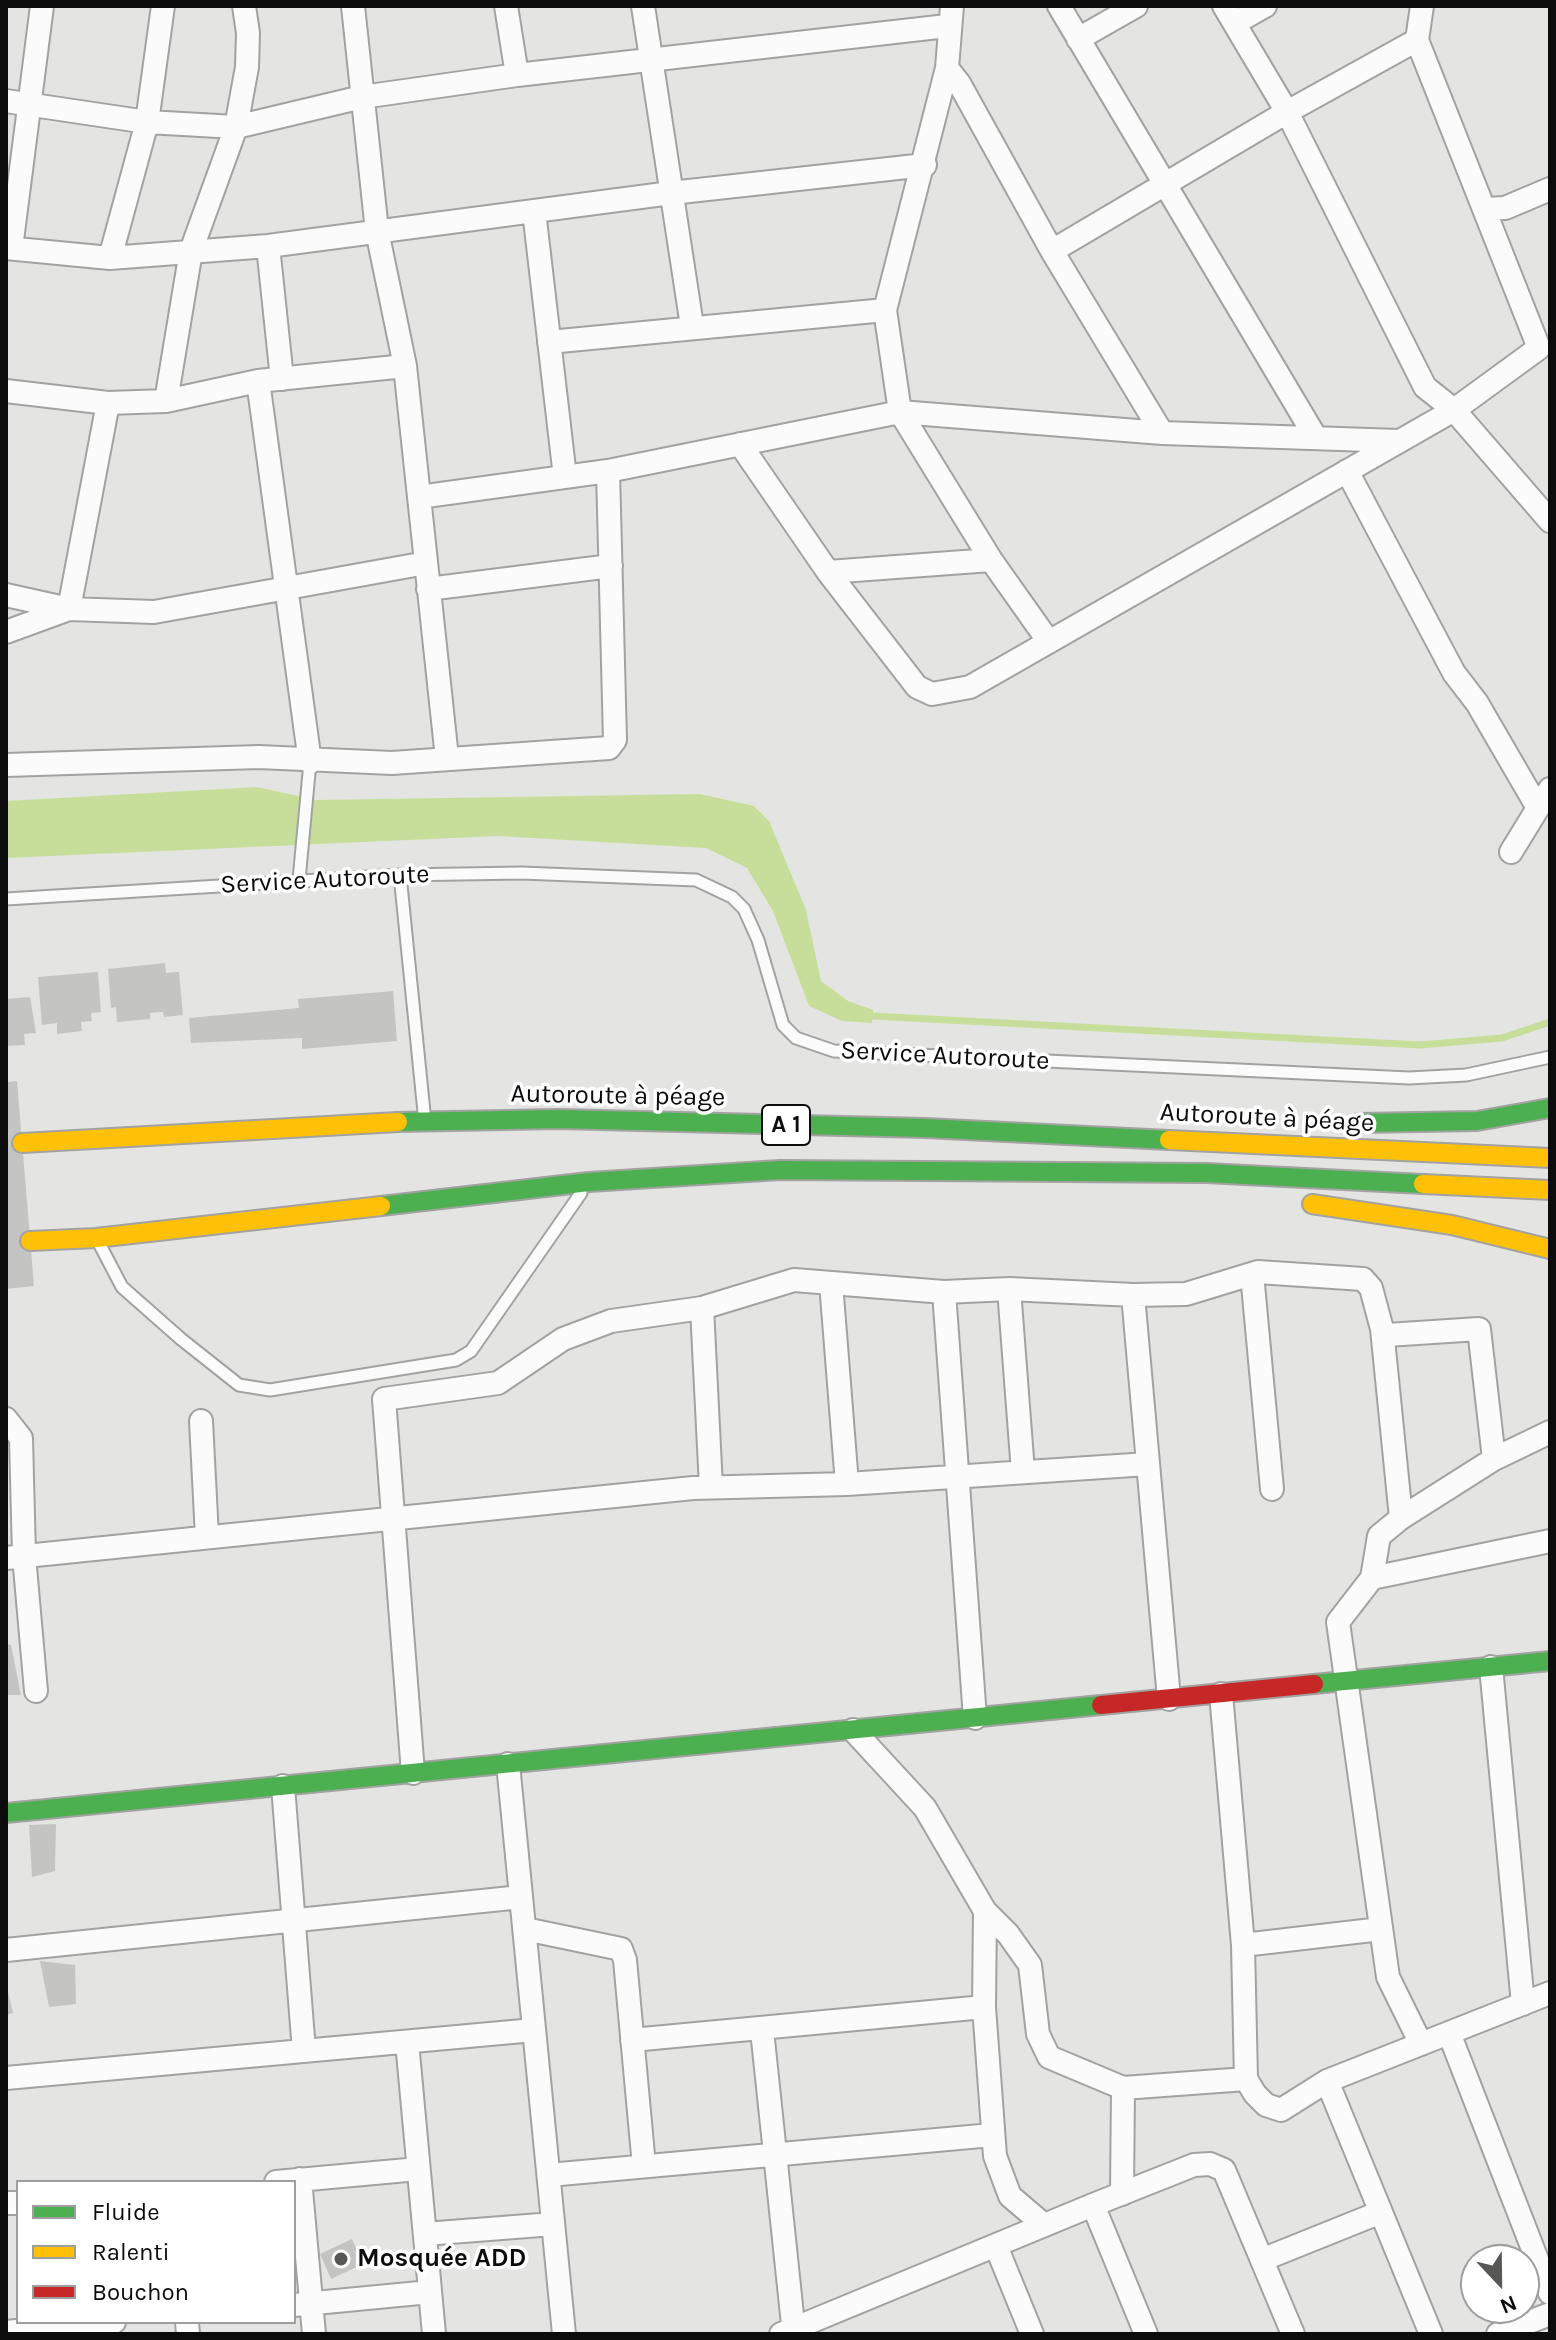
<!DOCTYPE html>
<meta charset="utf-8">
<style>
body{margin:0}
#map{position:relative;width:1556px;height:2340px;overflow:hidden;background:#e4e5e2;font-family:Karla,sans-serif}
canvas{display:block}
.frame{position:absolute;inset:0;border:8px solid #0b0c0b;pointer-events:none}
.legend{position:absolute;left:16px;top:2180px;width:280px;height:144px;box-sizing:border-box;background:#fff;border:2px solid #9d9e9d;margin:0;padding:10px 14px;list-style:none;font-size:24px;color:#0b0c0b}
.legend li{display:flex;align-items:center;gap:16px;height:40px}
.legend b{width:40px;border:2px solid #9d9e9d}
.north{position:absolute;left:1460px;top:2244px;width:80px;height:80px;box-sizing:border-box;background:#fff;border:2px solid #9d9e9d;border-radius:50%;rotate:158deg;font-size:22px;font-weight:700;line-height:32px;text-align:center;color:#0b0c0b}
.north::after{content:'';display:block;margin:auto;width:28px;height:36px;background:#575856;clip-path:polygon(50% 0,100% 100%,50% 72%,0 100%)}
</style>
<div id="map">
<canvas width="1556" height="2340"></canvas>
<div class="frame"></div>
<ul class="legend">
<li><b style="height:10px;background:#4caf50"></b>Fluide</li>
<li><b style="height:10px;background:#ffc107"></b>Ralenti</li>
<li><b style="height:10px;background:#c62828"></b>Bouchon</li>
</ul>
<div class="north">N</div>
</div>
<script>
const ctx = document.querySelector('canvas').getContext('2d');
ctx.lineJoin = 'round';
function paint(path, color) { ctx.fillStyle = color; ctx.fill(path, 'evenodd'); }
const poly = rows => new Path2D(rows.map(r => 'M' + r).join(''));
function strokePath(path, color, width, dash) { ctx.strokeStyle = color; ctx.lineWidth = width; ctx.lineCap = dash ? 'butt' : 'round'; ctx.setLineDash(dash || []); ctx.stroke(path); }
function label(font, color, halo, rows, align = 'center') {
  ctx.font = font + ' Karla,sans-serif'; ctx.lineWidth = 7; ctx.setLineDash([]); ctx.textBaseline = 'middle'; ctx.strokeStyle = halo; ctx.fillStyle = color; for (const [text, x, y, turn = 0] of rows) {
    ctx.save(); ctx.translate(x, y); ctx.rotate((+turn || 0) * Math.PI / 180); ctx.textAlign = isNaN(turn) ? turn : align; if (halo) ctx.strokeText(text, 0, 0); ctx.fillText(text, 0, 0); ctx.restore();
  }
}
const water = poly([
 [257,787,316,800,700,794,754,806,769,821,806,910,821,981,848,1001,873,1010,872,1023,842,1021,809,1006,773,911,747,868,706,848,498,836,6,858,6,801]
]);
const stream = poly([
 [872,1016,1420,1045,1502,1038,1550,1022]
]);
const building = poly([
 [165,963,166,973,179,972,183,1015,164,1017,163,1012,150,1013,150,1019,117,1022,116,1007,111,1008,108,969],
 [98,972,101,1012,91,1013,92,1021,81,1022,82,1031,57,1034,57,1023,42,1025,38,977],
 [393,991,397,1041,302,1049,302,1038,191,1043,189,1018,299,1008,298,999],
 [30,997,36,1033,24,1034,25,1045,6,1046,6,999],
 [17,1081,34,1286,6,1289,6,1082],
 [6,1644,11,1645,21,1695,6,1695],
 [56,1824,55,1871,32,1877,29,1825],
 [40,1961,75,1965,76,2004,49,2007],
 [6,1983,13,2013,6,2015],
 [352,2239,363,2264,331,2279,320,2254]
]);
const lane = poly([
 [400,875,424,1112],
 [299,880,310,762],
 [6,899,400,875,522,873,696,880,732,897,744,909,758,940,783,1025,796,1038,834,1051,1409,1078,1466,1075,1550,1057],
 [100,1245,122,1287,181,1339,239,1385,270,1390,456,1360,471,1351,581,1193]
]);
const street = poly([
 [353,6,377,231,405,366,447,758],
 [506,6,517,75],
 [643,6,692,326],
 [952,6,947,68,959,83,1052,251,1162,433],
 [1059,6,1316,438],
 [1224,6,1287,112,1425,387,1454,410,1550,521],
 [1235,23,1265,6],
 [1078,39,1136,6],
 [947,68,885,310,900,412,991,560,1049,642],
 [6,101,147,122,236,127,362,97,517,75,947,26],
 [1485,209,1505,208,1550,189],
 [534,211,565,477],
 [268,246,282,379],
 [6,248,110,258,268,246,671,193,925,165],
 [11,248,42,6],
 [1052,251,1287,112,1417,40,1422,6],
 [110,258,147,122,163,6],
 [549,342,885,310],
 [258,381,310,762],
 [6,391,108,403,166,401,258,381,405,366],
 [166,401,191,251,236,127,247,67,248,33,244,6],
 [740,444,828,572,917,687,932,694,970,687,1454,410,1539,348,1417,40],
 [1347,471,1454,673,1477,703,1538,808,1550,789],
 [419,497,608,471,900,412,1162,433,1399,441],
 [828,572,991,560],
 [428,589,611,566],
 [6,595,69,609,108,403],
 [6,632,69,609,154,612,426,563],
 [6,765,259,757,392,763,609,748,615,740,608,471],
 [1511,852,1538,808],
 [1252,1274,1272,1489],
 [831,1283,847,1484],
 [1009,1289,1023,1472],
 [944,1292,975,1718],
 [1133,1295,1169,1699],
 [702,1308,711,1487],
 [1382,1329,1401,1518],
 [6,1419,21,1438,24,1556,36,1691],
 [201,1421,207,1537],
 [6,1558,693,1488,847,1484,1148,1464],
 [1372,1578,1379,1536,1401,1518,1494,1459,1550,1432],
 [1491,1667,1523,2004],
 [1221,1694,1243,1945,1246,2079,1255,2094,1266,2105,1281,2110,1327,2081,1550,1993],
 [853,1730,925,1808,985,1911,1008,1934,1030,1965,1038,2034,1049,2057,1123,2088,1246,2079],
 [508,1764,564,2334],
 [413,1773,384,1399,498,1383,563,1339,611,1321,702,1308,794,1280,944,1292,1009,1289,1133,1295,1186,1294,1258,1272,1363,1279,1371,1288,1382,1329,1387,1335,1479,1329,1494,1459],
 [283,1786,304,2051],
 [985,1911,984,2007,995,2156,1010,2196,1044,2225],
 [525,1929,621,1949,625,1960,644,2166],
 [1243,1945,1381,1929],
 [6,1950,521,1897],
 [762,2030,794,2334],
 [1449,2033,1550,2293],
 [632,2040,984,2007],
 [407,2042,434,2334],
 [1421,2044,1388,1977,1338,1622,1372,1578,1550,1541],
 [6,2078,534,2030],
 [1327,2081,1431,2334],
 [549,2175,992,2135],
 [300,2179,314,2334],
 [276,2182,418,2169],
 [1122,2194,1123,2088],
 [6,2203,18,2203],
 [1093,2205,1146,2334],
 [425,2234,553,2224],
 [996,2246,1032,2334],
 [1264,2259,1381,2212],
 [294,2305,430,2292],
 [187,2322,188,2334],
 [6,2332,114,2322],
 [781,2334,1093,2205,1194,2165,1210,2164,1224,2170,1293,2334],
 [1498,2334,1550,2314]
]);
const fast = poly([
 [398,1122,558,1119,925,1128,1169,1140],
 [1360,1123,1477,1121,1550,1108],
 [381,1206,589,1182,780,1170,1206,1173,1423,1184],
 [1314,1684,1550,1661],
 [6,1813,1101,1705]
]);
const slow = poly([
 [1169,1140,1550,1158],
 [22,1143,398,1122],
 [1423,1184,1550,1190],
 [1312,1204,1452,1225,1550,1249],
 [30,1241,96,1238,381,1206]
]);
const jam = poly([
 [1101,1705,1314,1684]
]);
const markers = [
 [341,2259,8,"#575856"]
];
const shields = [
 [786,1125,48]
];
const shieldNames = [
 ["A 1",786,1125]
];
const streetNames = [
 ["Service Autoroute",325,880,-3],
 ["Service Autoroute",945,1056,3],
 ["Autoroute à péage",618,1096,1],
 ["Autoroute à péage",1267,1118,3]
];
const poiNames = [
 ["Mosquée ADD",357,2259]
];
paint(water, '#c7de9a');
strokePath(stream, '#c7de9a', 7);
paint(building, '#c4c4c2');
strokePath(lane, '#a2a3a1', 15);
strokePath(street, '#a2a3a1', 26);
strokePath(fast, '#a2a3a1', 22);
strokePath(slow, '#a2a3a1', 22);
strokePath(jam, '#a2a3a1', 22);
strokePath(lane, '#fbfbfb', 11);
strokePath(street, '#fbfbfb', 22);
strokePath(fast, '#4caf50', 18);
strokePath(slow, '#ffc107', 18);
strokePath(jam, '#c62828', 18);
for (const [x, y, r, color] of markers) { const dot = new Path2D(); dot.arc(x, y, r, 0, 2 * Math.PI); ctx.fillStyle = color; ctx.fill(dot); strokePath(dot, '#fff', 3); }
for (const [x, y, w] of shields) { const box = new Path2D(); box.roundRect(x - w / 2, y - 20, w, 40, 6); ctx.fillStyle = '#fff'; ctx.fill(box); strokePath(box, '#0b0c0b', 2); }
label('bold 24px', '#0b0c0b', null, shieldNames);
label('26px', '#0b0c0b', '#fff', streetNames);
label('bold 26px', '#0b0c0b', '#fff', poiNames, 'left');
</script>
